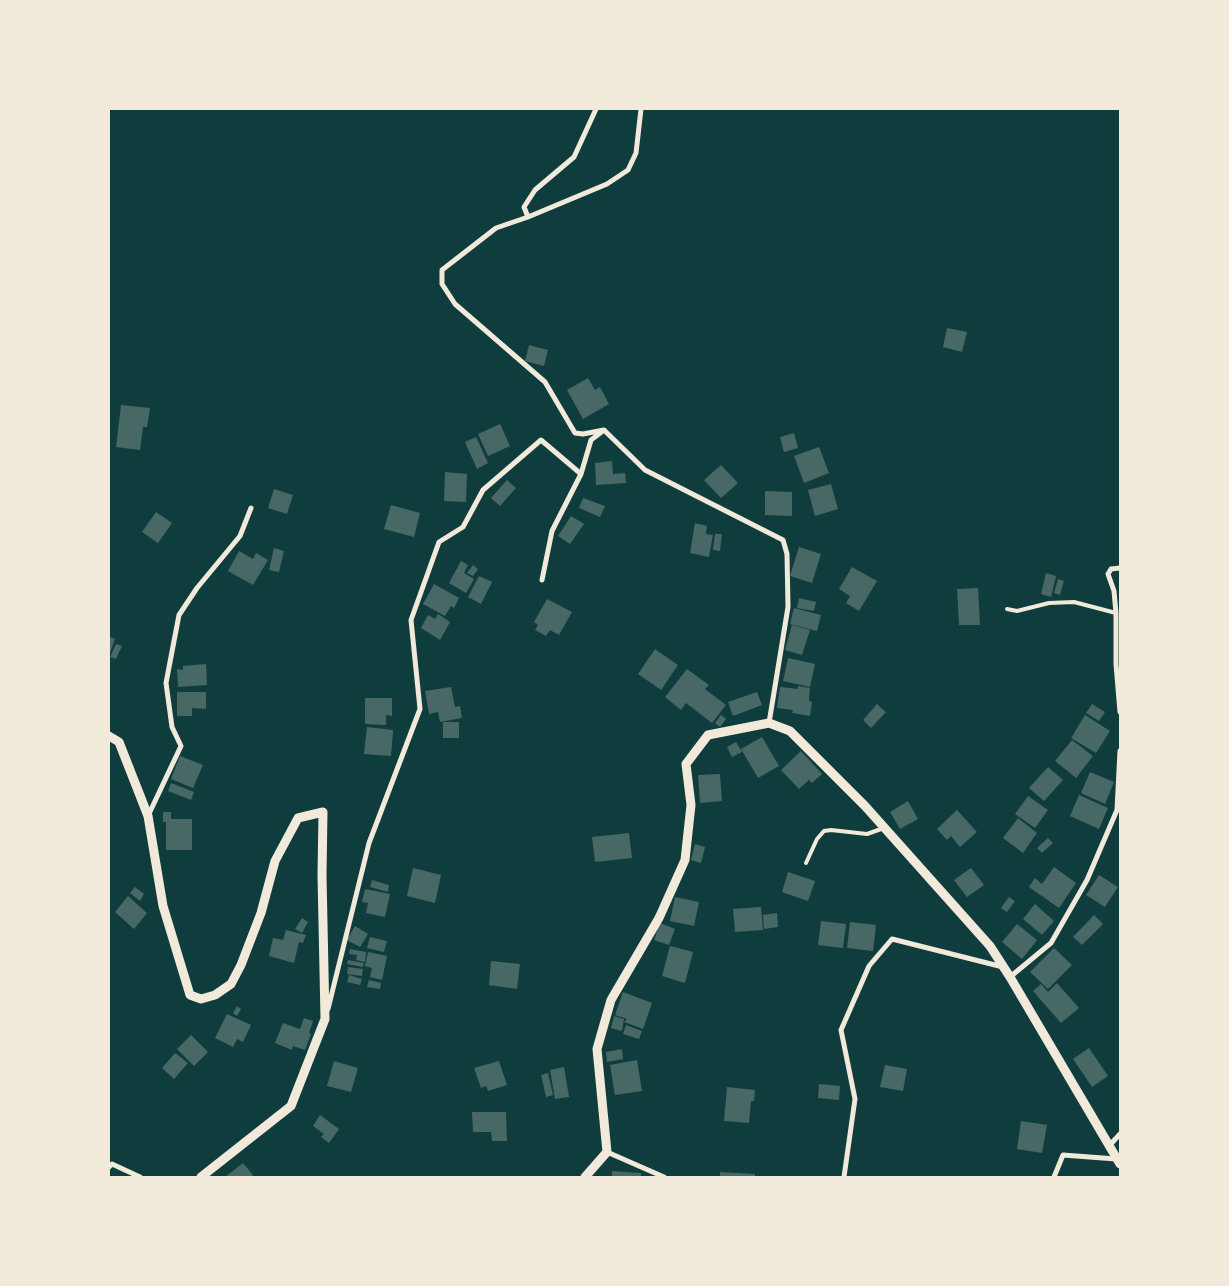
<!DOCTYPE html>
<style>
body{margin:0}
#map{position:relative;width:1229px;height:1286px;overflow:hidden;background:#0f3d3e;font-family:Merriweather,serif}
canvas{display:block}
.frame{position:absolute;inset:0;border:110px solid #f1e9da;pointer-events:none}
</style>
<div id="map">
<canvas width="1229" height="1286"></canvas>
<div class="frame"></div>
</div>
<script>
const c = document.querySelector('canvas').getContext('2d');
c.lineJoin = 'round';
function fillPath(path, color) { c.fillStyle = color; c.fill(path, 'evenodd'); }
const shape = rows => new Path2D(rows.map(r => 'M' + r).join(''));
function trace(path, color, width, dash) { c.strokeStyle = color; c.lineWidth = width; c.lineCap = dash ? 'butt' : 'round'; c.setLineDash(dash || []); c.stroke(path); }
const building = shape([
 [947,328,967,332,962,352,943,347],
 [529,345,548,350,544,366,525,361],
 [588,378,595,390,600,387,609,404,583,419,567,390],
 [121,405,150,408,147,427,143,427,140,450,116,447],
 [500,424,510,446,488,456,478,434],
 [794,433,798,448,784,452,780,437],
 [476,437,488,463,477,469,465,442],
 [819,447,829,473,804,483,794,456],
 [612,461,613,474,625,473,626,483,596,485,595,463],
 [721,465,738,483,721,498,704,480],
 [445,472,467,474,466,502,444,501],
 [507,480,516,488,500,506,491,498],
 [831,484,838,509,815,516,808,490],
 [274,489,293,495,287,514,268,508],
 [765,491,792,492,792,516,765,515],
 [583,498,605,506,600,517,579,508],
 [391,505,420,513,414,537,384,529],
 [156,512,172,523,158,543,142,532],
 [571,516,584,524,570,544,558,536],
 [695,523,707,526,706,534,713,535,709,557,690,553],
 [715,534,722,534,720,551,713,550],
 [799,547,821,554,812,583,790,576],
 [274,548,284,551,279,572,269,570],
 [239,551,253,559,256,553,268,560,253,585,228,571],
 [461,561,468,565,464,573,474,579,466,593,449,583],
 [473,565,478,569,473,576,467,573],
 [852,567,877,581,859,611,846,603,850,596,839,589],
 [1046,573,1056,576,1051,597,1041,594],
 [479,576,492,582,481,604,468,597],
 [1058,579,1064,581,1060,595,1054,593],
 [434,584,459,598,454,608,451,606,445,616,423,604],
 [978,588,980,625,959,625,957,589],
 [799,598,816,602,814,611,797,608],
 [547,599,572,612,559,635,550,630,546,636,535,630,538,625,534,622],
 [794,608,821,615,817,631,790,624],
 [438,614,450,622,440,640,421,628,428,615,435,619],
 [792,625,810,630,802,655,785,650],
 [110,637,115,639,109,656,109,640],
 [116,644,122,646,116,659,110,657],
 [655,649,678,665,661,690,638,674],
 [788,658,815,664,810,687,783,681],
 [206,664,207,685,178,687,177,669,183,670,183,666],
 [687,669,709,685,705,689,726,705,712,723,686,703,681,710,665,697],
 [798,686,810,688,809,701,812,702,810,716,792,713,793,710,777,708,780,687,798,689],
 [451,687,455,707,460,706,462,718,440,722,438,712,429,714,425,691],
 [177,692,206,692,206,709,192,708,192,716,177,716],
 [757,692,762,705,733,716,728,702],
 [365,698,392,698,392,716,386,715,386,725,365,724],
 [877,704,886,712,871,728,863,720],
 [1092,704,1105,712,1099,721,1086,713],
 [721,715,726,719,720,727,715,723],
 [1085,715,1110,731,1096,753,1071,738],
 [443,722,459,722,459,738,443,738],
 [367,727,393,730,391,756,364,754],
 [762,737,779,766,758,778,741,749],
 [1072,740,1093,756,1076,778,1055,761],
 [736,742,742,752,732,757,727,747],
 [801,751,822,774,812,783,809,780,799,789,781,770],
 [180,756,203,765,193,788,171,779],
 [1048,767,1063,780,1044,801,1029,788],
 [1090,772,1114,782,1105,804,1081,793],
 [720,774,722,801,700,803,698,775],
 [171,783,194,792,191,800,168,791],
 [1079,795,1108,808,1099,829,1070,816],
 [1028,796,1048,810,1035,828,1015,814],
 [908,801,918,819,900,829,890,812],
 [957,810,977,832,960,847,951,836,947,840,937,829],
 [163,812,171,812,171,819,192,819,192,850,166,850,166,822,163,822],
 [1018,818,1037,833,1023,853,1003,838],
 [629,833,632,858,595,862,592,837],
 [1048,838,1053,843,1042,853,1037,848],
 [695,844,705,847,701,863,691,860],
 [1054,867,1076,883,1059,908,1029,887,1035,878,1042,884],
 [413,868,441,875,435,903,407,896],
 [971,868,984,885,967,897,954,880],
 [788,872,815,881,808,901,782,892],
 [1099,875,1118,887,1105,907,1086,895],
 [372,880,389,885,388,892,370,887],
 [135,887,144,894,140,901,130,893],
 [365,889,390,894,385,917,366,913,368,903,362,902],
 [128,896,147,913,134,929,115,912],
 [675,897,699,902,694,926,670,921],
 [1009,897,1015,901,1007,912,1001,908],
 [1035,904,1054,921,1042,935,1023,919],
 [761,907,763,930,735,932,733,909],
 [777,913,778,927,764,929,763,915],
 [1094,915,1103,924,1082,945,1073,937],
 [302,918,308,922,302,933,295,929],
 [821,921,846,924,843,948,818,945],
 [850,922,876,925,873,951,847,948],
 [660,923,675,929,669,945,654,940],
 [1017,924,1037,940,1022,959,1002,942],
 [355,926,368,934,360,947,347,940],
 [286,930,306,935,303,943,299,942,294,963,269,956,273,938,283,940],
 [370,937,387,941,384,952,367,948],
 [670,946,693,952,685,983,662,976],
 [1054,948,1072,965,1048,989,1030,972],
 [350,949,366,952,365,962,356,960,357,955,349,954],
 [368,952,387,956,382,980,370,977,372,968,365,966],
 [348,960,364,963,363,967,347,964],
 [491,961,520,964,517,989,489,985],
 [348,967,363,969,362,976,347,974],
 [349,975,362,979,360,985,347,982],
 [369,980,381,983,380,989,367,987],
 [1057,983,1079,1008,1061,1023,1033,991,1041,984,1048,992],
 [623,992,652,1003,643,1029,624,1022,627,1019,615,1015],
 [237,1006,241,1009,237,1016,233,1013],
 [227,1014,251,1025,243,1042,237,1039,233,1047,215,1038],
 [614,1016,624,1019,622,1031,611,1028],
 [304,1018,313,1021,309,1033,311,1034,305,1050,293,1046,292,1050,275,1043,283,1023,300,1029],
 [626,1025,642,1031,639,1039,623,1034],
 [191,1035,208,1052,194,1066,177,1049],
 [1089,1048,1108,1076,1092,1087,1073,1059],
 [622,1049,623,1059,607,1062,606,1052],
 [175,1053,188,1063,174,1079,162,1068],
 [637,1060,642,1091,615,1095,610,1065],
 [334,1061,358,1068,351,1092,327,1086],
 [499,1061,507,1085,488,1091,486,1086,481,1088,474,1068],
 [885,1065,907,1069,903,1091,880,1087],
 [564,1067,569,1097,555,1099,550,1070],
 [548,1073,553,1095,546,1097,541,1075],
 [819,1084,840,1086,839,1100,818,1098],
 [727,1087,755,1090,754,1101,751,1101,749,1123,724,1121],
 [472,1112,506,1112,507,1141,492,1141,491,1132,473,1132],
 [320,1115,339,1129,329,1143,321,1137,324,1134,313,1126],
 [1021,1121,1047,1125,1042,1153,1017,1149],
 [243,1163,253,1175,250,1177,225,1177],
 [612,1171,641,1173,641,1177,612,1177],
 [720,1172,755,1174,755,1177,720,1177]
]);
const service = shape([
 [1007,609,1017,611,1049,603,1074,602,1116,613],
 [806,863,817,839,824,831,831,830,867,834,884,828]
]);
const minor = shape([
 [528,217,524,207,535,190,574,157,596,109],
 [604,430,583,434,575,433,545,382,455,304,442,284,442,270,496,228,528,217,607,184,628,170,636,153,641,109],
 [581,474,591,440,604,430,645,470,783,540,787,554,788,607,769,723],
 [1120,568,1111,569,1108,574,1114,591,1116,613,1116,664,1120,712],
 [148,816,181,746,172,727,166,683,179,615,197,588,240,536,251,508],
 [1010,977,1051,943,1087,880,1117,810,1120,751],
 [328,1009,369,843,420,709,411,620,439,542,463,527,483,490,541,440,581,474,552,531,542,580],
 [1109,1146,1120,1134],
 [607,1152,664,1177],
 [109,1167,112,1164,140,1177],
 [844,1177,855,1099,841,1030,869,966,892,939,1003,967],
 [1054,1177,1063,1155,1116,1159]
]);
const tertiary = shape([
 [109,736,119,742,148,816,163,906,190,995,201,999,215,995,231,984,241,965,261,913,275,861,298,818,323,812,322,875,325,1019,291,1106,201,1177],
 [585,1177,607,1152,597,1049,611,1000,659,918,685,860,691,805,686,764,708,735,769,723,790,731,865,806,990,946,1010,977,1120,1164]
]);
fillPath(building, '#486865');
trace(service, '#f1e9da', 4);
trace(minor, '#f1e9da', 5);
trace(tertiary, '#f1e9da', 9);
</script>
